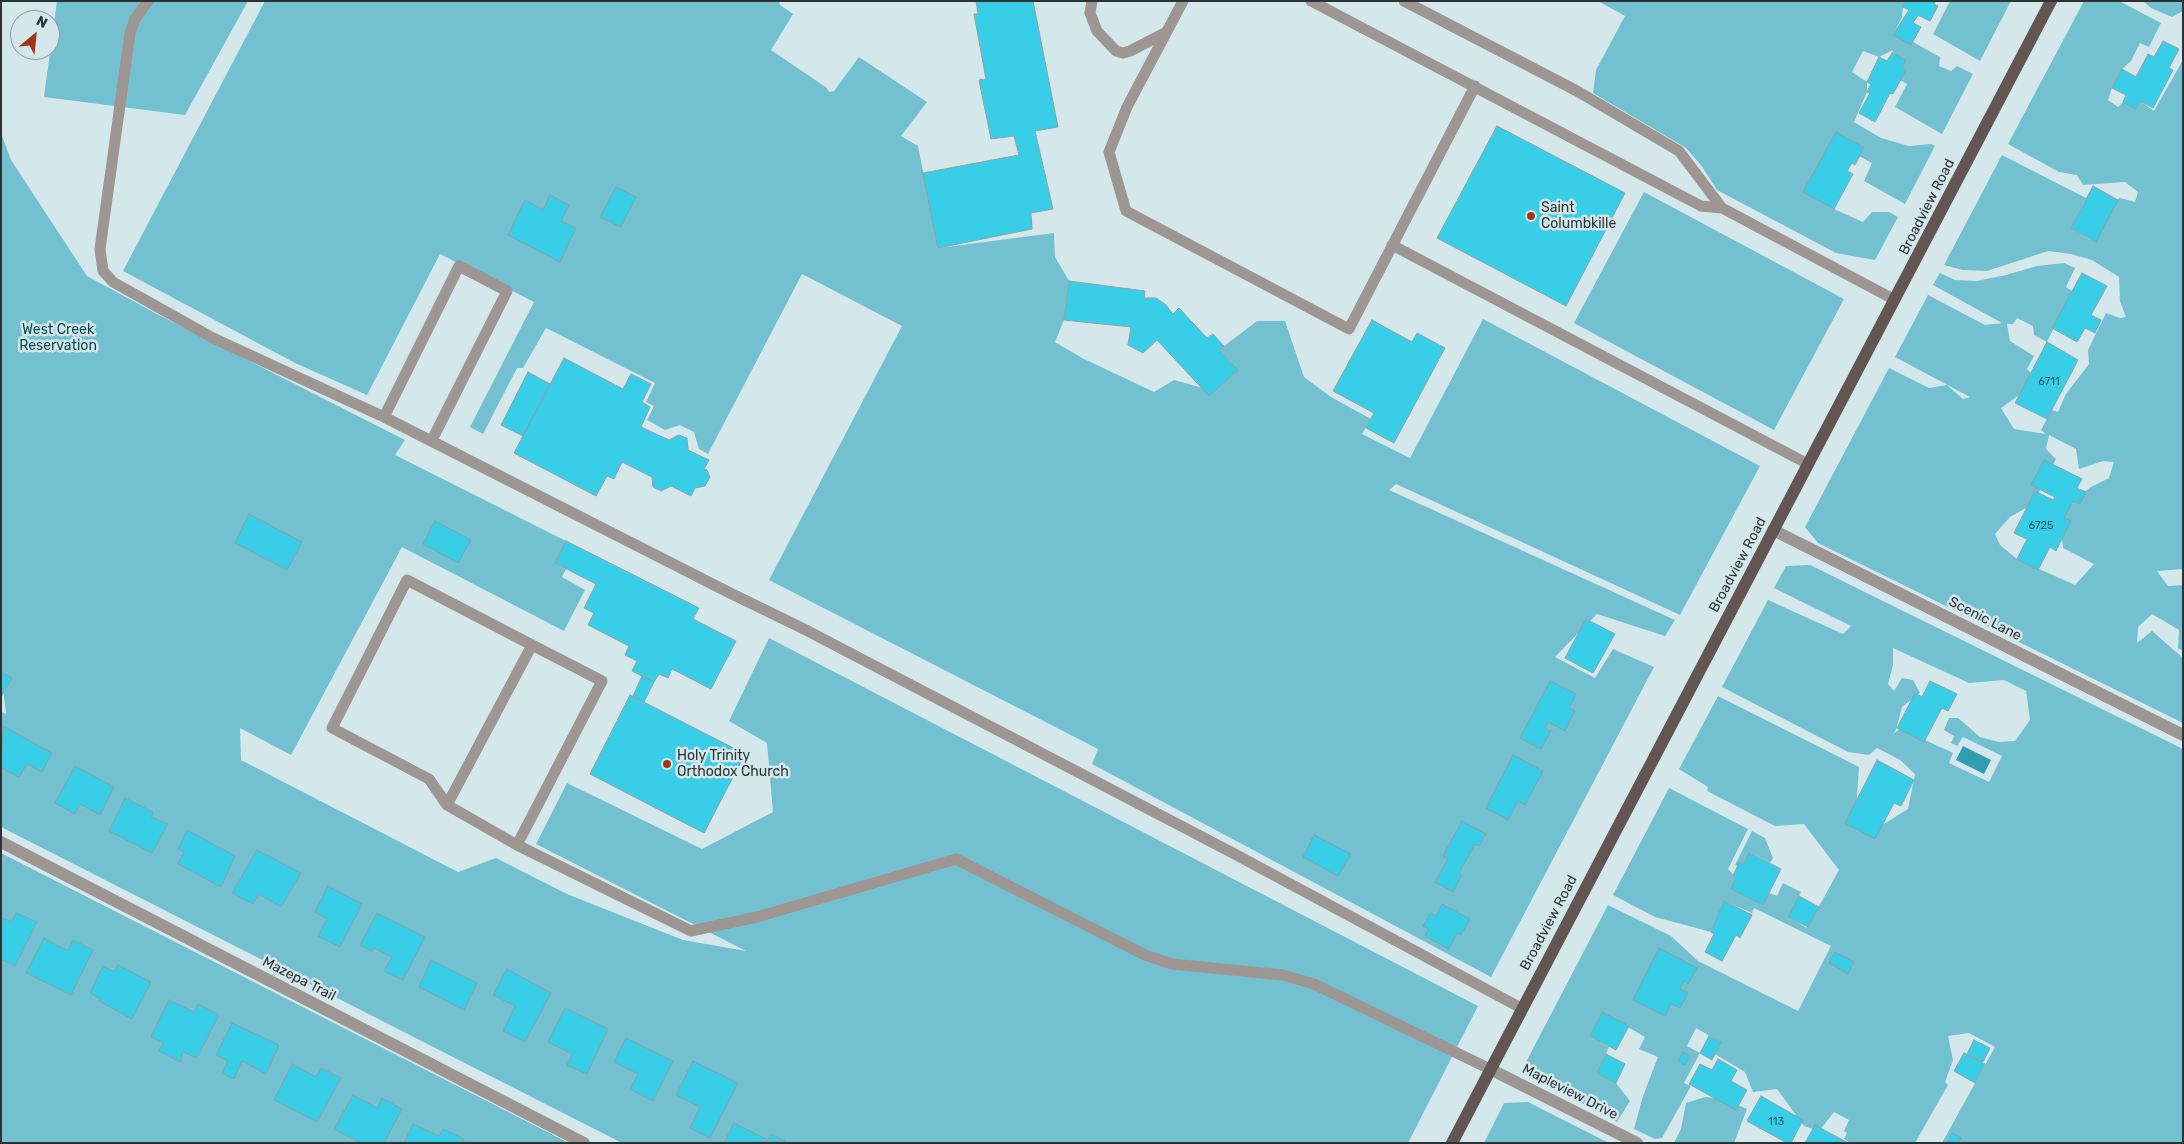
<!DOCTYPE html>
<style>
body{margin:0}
#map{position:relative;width:2184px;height:1144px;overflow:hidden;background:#d4e8ec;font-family:Rubik,sans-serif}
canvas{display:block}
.frame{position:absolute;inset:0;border:2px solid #2c3335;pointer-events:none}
.north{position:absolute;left:10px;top:10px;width:50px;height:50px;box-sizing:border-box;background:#d4e8ec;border:1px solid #91a0a3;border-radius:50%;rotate:28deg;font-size:14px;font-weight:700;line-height:20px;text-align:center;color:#2c3335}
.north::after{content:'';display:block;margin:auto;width:18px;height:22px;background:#9e3714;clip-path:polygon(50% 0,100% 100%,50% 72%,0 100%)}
</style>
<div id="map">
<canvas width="2184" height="1144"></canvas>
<div class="frame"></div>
<div class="north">N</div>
</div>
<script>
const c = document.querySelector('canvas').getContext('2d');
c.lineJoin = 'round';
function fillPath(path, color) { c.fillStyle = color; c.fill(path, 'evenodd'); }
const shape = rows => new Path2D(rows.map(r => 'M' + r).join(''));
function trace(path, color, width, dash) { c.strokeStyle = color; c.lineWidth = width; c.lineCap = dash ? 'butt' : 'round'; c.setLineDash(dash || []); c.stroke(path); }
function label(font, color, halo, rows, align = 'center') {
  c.font = font + ' Rubik,sans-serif'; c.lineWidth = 5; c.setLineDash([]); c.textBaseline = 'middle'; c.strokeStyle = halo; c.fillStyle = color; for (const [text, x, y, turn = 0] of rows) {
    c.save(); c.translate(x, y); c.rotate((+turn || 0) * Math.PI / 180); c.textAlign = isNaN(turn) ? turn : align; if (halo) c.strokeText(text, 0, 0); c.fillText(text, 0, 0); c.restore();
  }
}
const green = shape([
 [57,1,248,1,185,115,44,97],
 [265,1,779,1,780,5,793,14,771,50,827,88,829,92,834,91,859,57,927,102,901,136,918,146,938,248,1054,233,1055,257,1069,281,1064,320,1055,342,1082,358,1154,392,1174,380,1214,391,1238,370,1219,350,1257,321,1285,321,1304,377,1331,397,1371,419,1362,434,1410,458,1483,319,1760,466,1680,615,1396,484,1389,490,1675,620,1665,636,1597,614,1555,657,1595,678,1613,649,1654,667,1491,977,1092,764,1098,749,769,580,902,326,802,274,708,454,699,449,694,432,680,425,665,430,647,420,654,406,646,402,655,383,546,328,523,368,517,368,483,434,470,427,534,302,440,254,367,395,295,363,123,271],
 [1598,1,1906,1,1903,7,1902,17,1893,35,1913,42,1940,57,1939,66,1951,71,1957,66,1973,74,1942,134,1895,107,1907,84,1900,80,1906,70,1902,67,1905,60,1892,53,1893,50,1879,57,1863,51,1852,72,1867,82,1867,92,1854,122,1881,138,1909,146,1931,144,1935,146,1905,204,1864,181,1872,163,1859,156,1864,147,1842,135,1834,209,1863,222,1872,212,1889,212,1898,217,1875,260,1836,253,1717,190,1701,165,1686,148,1593,93,1596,70,1625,16],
 [1950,1,2011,1,1980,61,1933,34],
 [2084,1,2119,1,2161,23,2149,47,2140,43,2131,61,2122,69,2112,88,2108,100,2118,107,2123,102,2136,109,2140,101,2154,111,2183,60,2183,569,2157,571,2168,586,2183,585,2183,651,2178,648,2179,630,2152,614,2138,627,2137,643,2152,631,2183,658,2183,723,1818,543,1805,527,1889,368,1929,388,1947,385,1963,399,1970,397,1895,357,1928,295,1985,325,2002,323,1933,285,1940,273,1955,280,1977,281,2006,275,2037,266,2064,263,2075,268,2066,287,2072,291,2047,342,2034,335,2033,326,2017,318,2013,324,2007,324,2010,341,2034,356,2027,369,2033,375,2025,391,2001,408,2014,429,2046,434,2041,430,2052,410,2058,412,2066,394,2089,364,2088,350,2106,313,2120,318,2126,317,2120,301,2119,277,2092,260,2071,254,2048,251,1987,271,1963,270,1944,265,2002,155,2086,198,2071,228,2091,240,2104,207,2120,198,2135,202,2138,192,2125,182,2083,185,2077,175,2059,172,2008,144],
 [2049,435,2076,449,2079,469,2103,461,2114,462,2109,478,2091,487,2059,510,2063,548,2094,564,2075,585,2017,559,2000,545,1995,534,2010,517,2033,504,2056,459,2046,449],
 [2143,1,2183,1,2183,11,2172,17,2151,8],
 [1,133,11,160,87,276,157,314,405,440,395,455,566,541,555,563,566,569,562,577,585,590,564,631,402,547,291,755,240,728,241,760,458,872,496,858,567,894,683,940,746,951,536,844,567,783,702,849,773,812,767,743,729,721,769,638,1478,1006,1408,1143,622,1143,1,827,1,712,6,714,1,672],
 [1644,192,1844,299,1774,430,1574,323],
 [1810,565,2183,749,2183,1143,1942,1143,1995,1047,1969,1033,1948,1036,1953,1060,1945,1082,1948,1085,1915,1143,1850,1143,1844,1139,1847,1133,1844,1131,1849,1120,1834,1112,1819,1131,1804,1126,1777,1089,1753,1092,1745,1072,1715,1054,1721,1042,1696,1028,1687,1046,1700,1053,1684,1083,1691,1086,1662,1138,1655,1139,1634,1129,1643,1096,1658,1057,1639,1049,1645,1037,1602,1012,1590,1036,1609,1047,1597,1073,1616,1083,1630,1101,1617,1122,1529,1074,1525,1064,1608,905,1671,936,1698,961,1798,1011,1831,946,1754,908,1752,913,1724,901,1711,932,1655,917,1613,895,1669,788,1748,829,1728,869,1736,878,1731,889,1763,905,1769,893,1777,896,1783,883,1801,892,1788,917,1807,928,1839,870,1804,824,1775,826,1707,791,1708,787,1679,769,1718,696,1859,767,1856,810,1869,833,1908,809,1915,774,1900,760,1877,748,1869,755,1848,752,1722,687,1768,600,1843,634,1851,626,1774,588,1786,566],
 [1893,648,1969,683,2004,680,2026,691,2030,720,2015,741,1999,742,1980,737,1958,718,1949,718,1944,730,1954,736,1951,743,1957,746,1963,737,2002,756,1989,782,1949,763,1953,753,1949,751,1900,729,1893,734,1896,730,1902,707,1920,693,1913,680,1902,678,1894,691,1888,684,1893,665],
 [1752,831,1765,838,1773,858,1770,863,1750,853,1744,864,1740,862,1738,866,1735,865],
 [1,853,569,1143,1,1143],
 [1705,1097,1725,1099,1747,1109,1734,1143,1674,1143,1681,1129,1686,1103],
 [1528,1102,1609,1143,1484,1143,1504,1103]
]);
const water = shape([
 [1963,746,1991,760,1984,774,1956,760]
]);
const building = shape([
 [976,1,1033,1,1058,127,1035,131,1053,209,1031,213,1032,229,938,248,923,173,1019,155,1014,136,991,139,979,80,986,79,974,14,978,14,976,1],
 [1906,1,1936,1,1934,4,1938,6,1930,21,1918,15,1913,23,1921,27,1911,45,1893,35,1909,10,1903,7,1906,1],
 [2163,41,2179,49,2169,68,2173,70,2153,108,2140,101,2136,109,2123,102,2126,95,2112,88,2122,69,2136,77,2148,54,2154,57,2163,41],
 [1892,53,1906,60,1902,67,1906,70,1893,94,1890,93,1875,122,1859,113,1870,93,1867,92,1871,84,1867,82,1879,57,1887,61,1892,53],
 [1497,126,1625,193,1566,306,1437,238,1497,126],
 [1836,132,1864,147,1855,165,1852,163,1847,171,1853,174,1834,209,1803,192,1836,132],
 [2093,186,2118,200,2096,242,2071,228,2093,186],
 [616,187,636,197,621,227,600,217,616,187],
 [550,195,569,205,561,221,576,228,560,262,508,235,525,200,543,210,550,195],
 [2082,273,2107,286,2091,315,2101,320,2095,333,2085,328,2077,342,2052,328,2082,273],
 [1069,281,1145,291,1144,298,1156,298,1165,304,1173,314,1179,308,1207,338,1213,334,1224,346,1219,350,1238,370,1209,396,1157,340,1143,353,1128,345,1131,327,1064,320,1069,281],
 [1372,320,1412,342,1417,333,1445,348,1394,443,1366,428,1374,413,1333,391,1372,320],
 [2047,342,2078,360,2047,419,2015,403,2047,342],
 [564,358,623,389,631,374,651,384,642,402,650,407,641,427,669,440,679,435,687,438,688,450,709,460,704,469,707,470,710,477,705,486,695,488,691,496,671,486,661,491,653,487,652,477,622,462,614,479,607,476,596,496,514,453,564,358],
 [528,372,550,384,523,436,501,425,528,372],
 [2044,460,2082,479,2077,488,2086,492,2080,504,2073,501,2064,518,2071,521,2056,551,2050,547,2038,570,2017,559,2027,539,2014,533,2035,491,2053,500,2055,497,2031,485,2044,460],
 [249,514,302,542,287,570,235,543,249,514],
 [435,521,471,540,458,563,423,544,435,521],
 [566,541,699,608,693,619,736,641,711,689,672,669,668,678,659,674,654,682,632,671,637,661,625,655,629,646,588,625,594,613,584,608,596,584,555,563,566,541],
 [1586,619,1615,634,1593,673,1565,658,1586,619],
 [1,672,12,678,1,697,1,672],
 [642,676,654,682,644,702,633,696,642,676],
 [1550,681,1576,694,1569,708,1575,711,1565,731,1548,722,1545,728,1551,731,1541,749,1520,738,1550,681],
 [1930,681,1957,694,1948,711,1942,708,1924,742,1897,728,1915,693,1922,697,1930,681],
 [630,695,745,754,704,833,590,774,630,695],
 [3,726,52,753,42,772,27,764,19,777,1,768,3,726],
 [1513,755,1543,771,1525,805,1518,801,1508,820,1486,808,1513,755],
 [1877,760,1914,780,1901,806,1894,803,1875,839,1845,823,1877,760],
 [75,766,114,787,100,815,80,804,75,814,55,803,75,766],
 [125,798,153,812,151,817,168,824,152,853,109,831,125,798],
 [1462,821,1486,834,1479,846,1475,844,1459,873,1462,875,1453,892,1435,882,1448,859,1443,856,1462,821],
 [187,830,235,856,221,887,178,864,184,852,178,849,187,830],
 [1314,835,1351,854,1338,876,1303,857,1314,835],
 [257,850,301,873,281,907,259,894,253,904,232,893,257,850],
 [1749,853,1781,869,1763,905,1731,889,1736,878,1733,876,1739,862,1744,864,1749,853],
 [328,886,362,904,340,947,318,936,327,919,315,912,328,886],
 [1799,896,1819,907,1808,927,1788,917,1799,896],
 [1724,901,1752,915,1740,938,1736,935,1722,961,1705,952,1714,934,1711,932,1724,901],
 [1442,904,1470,919,1461,935,1457,933,1449,949,1425,936,1429,929,1423,926,1431,913,1436,916,1442,904],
 [16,913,37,922,15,966,1,959,1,917,12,922,16,913],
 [377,913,425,937,403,980,384,971,392,957,374,948,372,951,360,945,377,913],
 [44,938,68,951,73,940,93,950,71,995,26,973,44,938],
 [1659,948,1697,968,1688,984,1684,981,1680,989,1688,993,1680,1008,1671,1004,1665,1016,1633,1000,1659,948],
 [1835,952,1854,962,1848,974,1829,963,1835,952],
 [431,960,477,983,464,1010,419,987,431,960],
 [118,965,151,982,132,1019,99,1001,100,999,90,993,103,966,114,972,118,965],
 [507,969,551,993,525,1042,503,1031,515,1006,493,995,507,969],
 [169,1000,194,1012,198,1004,219,1015,197,1058,183,1052,180,1062,159,1051,163,1043,151,1037,169,1000],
 [565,1008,608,1029,587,1074,567,1065,572,1054,548,1042,565,1008],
 [1602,1012,1629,1026,1616,1050,1590,1036,1602,1012],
 [232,1023,279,1045,266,1074,242,1061,234,1079,222,1073,228,1061,216,1055,232,1023],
 [1709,1036,1721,1042,1712,1060,1700,1053,1709,1036],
 [626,1038,673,1061,653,1101,630,1089,638,1074,614,1062,626,1038],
 [1974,1040,1990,1048,1983,1062,1967,1054,1974,1040],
 [1683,1052,1690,1056,1685,1065,1678,1061,1683,1052],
 [1964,1053,1985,1064,1975,1083,1954,1071,1964,1053],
 [1606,1054,1625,1064,1616,1083,1597,1073,1606,1054],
 [1718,1059,1737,1070,1731,1081,1747,1090,1736,1110,1689,1084,1700,1064,1712,1070,1718,1059],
 [693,1061,738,1083,710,1138,690,1128,700,1107,676,1095,693,1061],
 [292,1064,316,1077,321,1068,341,1078,317,1122,274,1100,292,1064],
 [353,1095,377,1108,382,1098,402,1109,384,1143,361,1143,334,1129,353,1095],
 [1761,1096,1803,1120,1791,1143,1787,1143,1747,1121,1761,1096],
 [734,1123,768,1140,771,1134,785,1141,724,1143,734,1123],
 [413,1124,439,1136,443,1129,464,1139,462,1143,404,1143,413,1124],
 [1815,1125,1848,1143,1805,1143,1815,1125],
 [1952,1133,1961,1138,1958,1143,1947,1143,1952,1133]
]);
const lane = shape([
 [148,1,135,19,130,33,100,249,103,271,113,282,213,338,384,417],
 [1092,1,1090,13,1097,31,1116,51,1123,53,1130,51,1165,33],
 [1183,1,1127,107,1109,152,1126,211,1349,329,1475,86],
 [1311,1,1701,206,1722,208,1895,300],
 [1404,1,1577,91,1679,151,1722,208],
 [1392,245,1808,464],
 [432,440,507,291,459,266,384,417,728,592,808,631,1233,853,1521,1008],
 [447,805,532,645,407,580,332,728,429,779,447,805,517,845,691,931,757,917,956,859,1145,955,1172,964,1283,975,1314,984,1490,1069],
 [517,845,602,681,532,645]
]);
const street = shape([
 [1773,530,2183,735],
 [1,842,584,1143],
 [1490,1069,1637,1143]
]);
const primary = shape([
 [1452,1143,2051,1]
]);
const markers = [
 [1531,216,5,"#9e3714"],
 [667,764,5,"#9e3714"]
];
const numberNames = [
 ["6711",2049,382],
 ["6725",2041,526],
 ["113",1776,1122]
];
const streetNames = [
 ["Broadview Road",1927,207,-63],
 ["Broadview Road",1738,565,-62],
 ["Scenic Lane",1985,619,27],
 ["Broadview Road",1549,923,-62],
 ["Mazepa Trail",299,979,27],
 ["Mapleview Drive",1570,1092,27]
];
const poiNames = [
 ["Saint",1541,208],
 ["Columbkille",1541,224],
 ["Holy Trinity",677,756],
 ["Orthodox Church",677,772]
];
const parkNames = [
 ["West Creek",58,330],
 ["Reservation",58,346]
];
fillPath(green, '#73c0d0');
fillPath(water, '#309eb1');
fillPath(building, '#39cee7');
trace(building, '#8fa1a5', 1);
trace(lane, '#9d9693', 11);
trace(street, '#9d9693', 12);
trace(primary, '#635652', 12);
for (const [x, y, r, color] of markers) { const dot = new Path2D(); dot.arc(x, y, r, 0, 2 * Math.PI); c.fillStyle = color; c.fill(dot); trace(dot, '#d4e8ec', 2); }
label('11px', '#2f5a62', null, numberNames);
label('14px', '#2c3335', '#d4e8ec', streetNames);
label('14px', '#2c3335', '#d4e8ec', poiNames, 'left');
label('14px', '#0b4b55', '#d4e8ec', parkNames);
</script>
